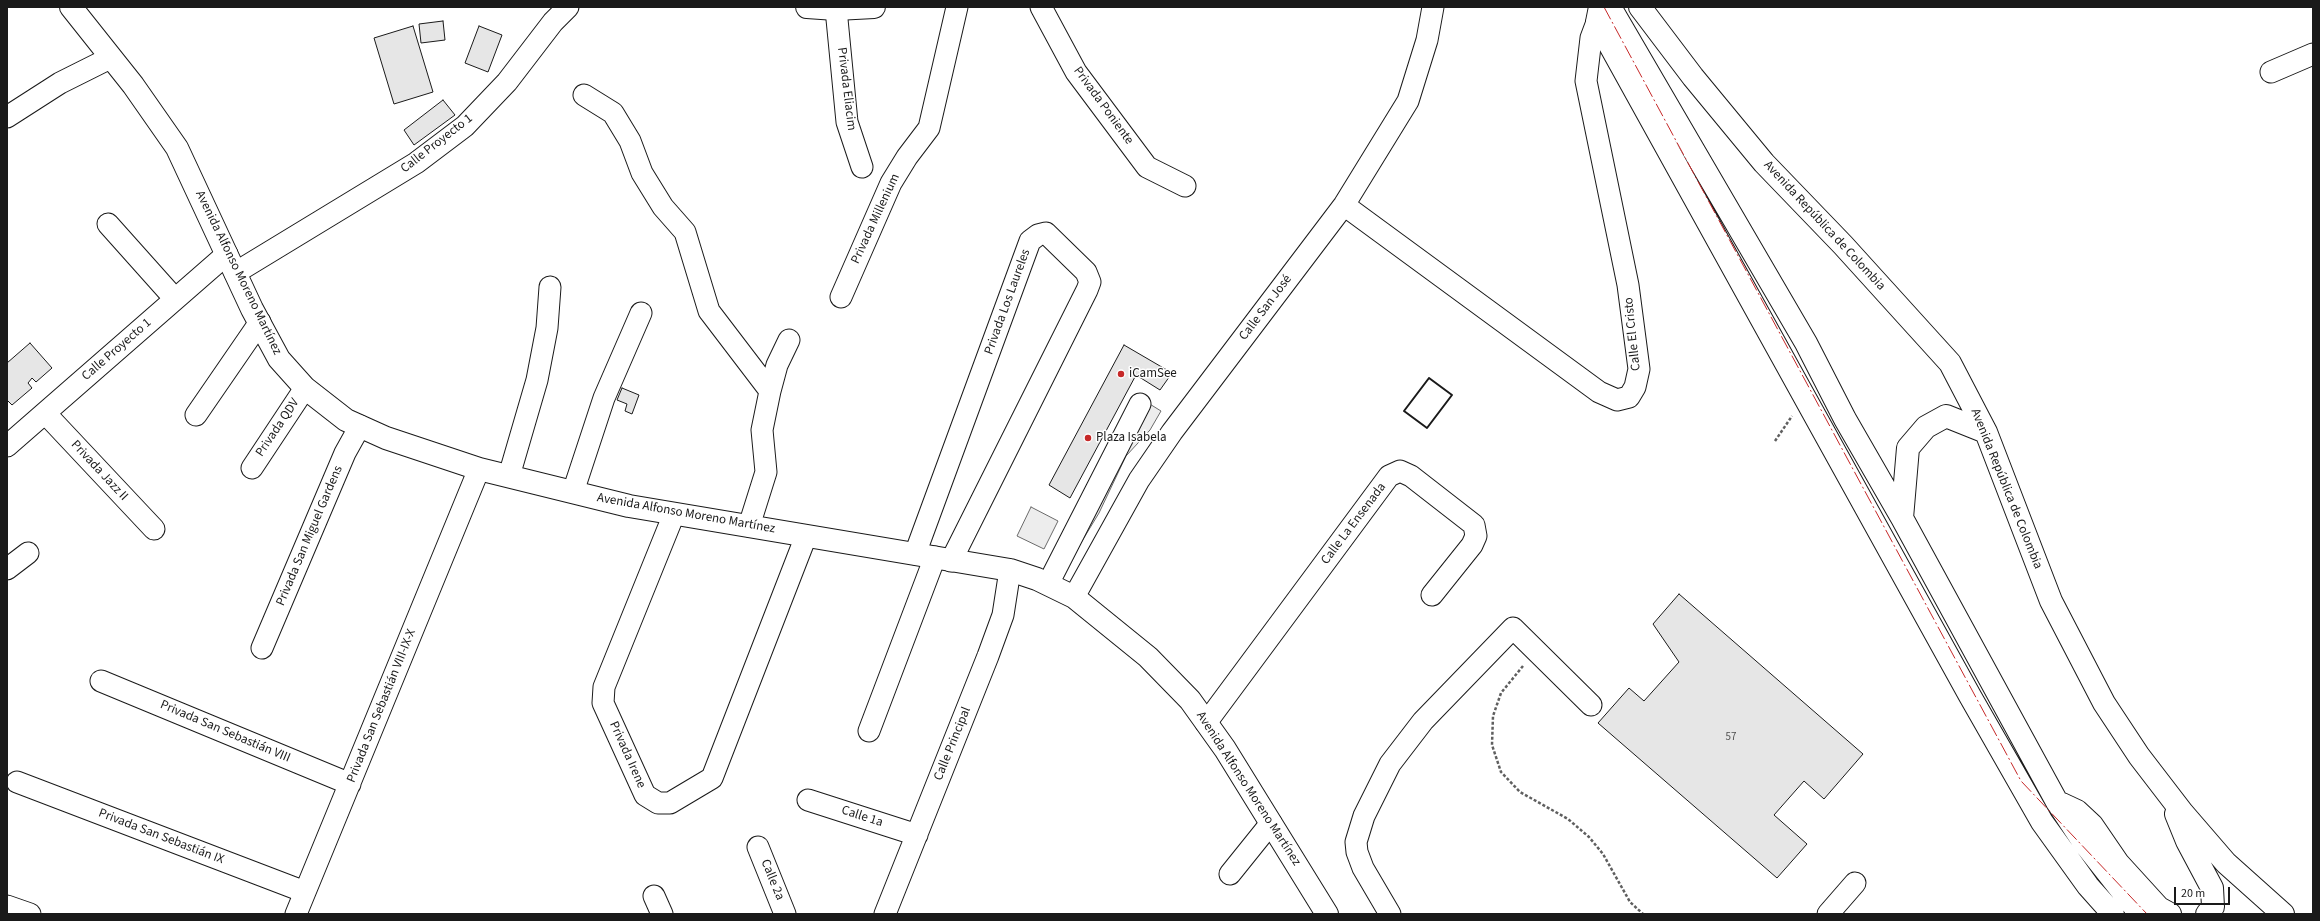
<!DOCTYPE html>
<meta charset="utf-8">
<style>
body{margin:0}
#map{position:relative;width:2320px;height:921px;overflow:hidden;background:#fff;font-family:"Source Sans 3",sans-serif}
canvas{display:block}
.frame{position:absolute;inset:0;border:8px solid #1a1a1a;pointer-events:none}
.scale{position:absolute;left:2174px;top:887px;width:56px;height:18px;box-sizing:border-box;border:2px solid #1a1a1a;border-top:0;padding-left:5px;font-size:12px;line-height:14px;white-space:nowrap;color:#1a1a1a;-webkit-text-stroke:3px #fff;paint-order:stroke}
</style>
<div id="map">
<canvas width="2320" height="921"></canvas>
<div class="frame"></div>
<div class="scale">20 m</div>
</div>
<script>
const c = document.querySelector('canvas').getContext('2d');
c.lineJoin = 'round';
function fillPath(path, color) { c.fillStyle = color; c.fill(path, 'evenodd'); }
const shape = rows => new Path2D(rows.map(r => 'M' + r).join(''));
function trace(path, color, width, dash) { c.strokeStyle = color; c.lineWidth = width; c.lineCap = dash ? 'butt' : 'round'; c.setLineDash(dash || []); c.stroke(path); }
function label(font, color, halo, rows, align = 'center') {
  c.font = font + ' "Source Sans 3",sans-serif'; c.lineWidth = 3; c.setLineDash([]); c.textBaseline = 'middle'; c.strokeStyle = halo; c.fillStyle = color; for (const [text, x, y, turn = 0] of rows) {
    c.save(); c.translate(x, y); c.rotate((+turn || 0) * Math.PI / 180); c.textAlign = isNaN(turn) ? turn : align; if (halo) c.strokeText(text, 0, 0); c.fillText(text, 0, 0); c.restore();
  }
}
const parking = shape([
 [1140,398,1161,411,1150,430,1126,456,1099,513,1079,546,1064,538,1140,398],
 [1031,507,1058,521,1044,549,1017,536,1031,507]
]);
const building = shape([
 [443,21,445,40,421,43,419,24,443,21],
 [413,26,433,92,394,104,374,38,413,26],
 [479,26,502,35,488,72,465,63,479,26],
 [443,100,455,115,414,145,404,130,443,100],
 [30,343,52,368,36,382,32,378,28,383,32,388,12,405,7,400,7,363,30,343],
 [1124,345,1172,373,1160,390,1136,375,1070,498,1049,485,1124,345],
 [622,388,639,395,632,414,625,411,627,404,617,400,622,388],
 [1679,594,1863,754,1824,799,1804,781,1774,815,1807,844,1777,878,1598,723,1629,688,1644,701,1679,662,1653,624,1679,594]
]);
const path = shape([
 [1775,441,1792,416],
 [1523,666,1501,693,1493,716,1492,745,1501,772,1520,792,1568,819,1589,837,1603,854,1630,902,1643,914]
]);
const minor = shape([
 [1041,7,1076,72,1147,167,1185,186],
 [836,9,847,122,862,167],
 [2271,72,2313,54],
 [584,95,613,113,630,141,642,173,663,207,685,232,709,311,770,391,762,430,766,472,749,526],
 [7,117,60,83,110,58],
 [1344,205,1599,392,1617,400,1629,397,1635,387,1639,369,1628,285,1586,81,1591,38,1597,22],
 [108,224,175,299],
 [235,273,416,163,465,126,507,82,553,22,568,7],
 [841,297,891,183,907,157,929,128,957,7],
 [770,391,777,365,789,340],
 [45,413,154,529],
 [196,415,260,322],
 [7,446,227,254],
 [252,468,305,388],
 [509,476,537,380,547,328,550,287],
 [573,492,604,398,641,313],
 [674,514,604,687,603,703,645,795,658,803,670,803,712,778,806,536],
 [915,554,1030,241,1038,235,1046,233,1086,272,1090,282,1087,290,951,561],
 [7,569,28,553],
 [1048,584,1140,404],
 [1074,597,1139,480,1172,432,1344,205,1408,101,1427,40,1433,7],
 [262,648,345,453,360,426],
 [101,681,350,784],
 [1206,723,1389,476,1400,471,1411,476,1474,525,1476,536,1472,545,1432,595],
 [869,731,935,557],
 [17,782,305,892],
 [808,800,917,835],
 [758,847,785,914],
 [1230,874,1271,823],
 [654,896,662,914],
 [7,906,30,914],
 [296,914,479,469],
 [885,914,988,656,1003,615,1010,570],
 [1390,914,1363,868,1357,852,1356,842,1364,816,1390,764,1423,721,1513,628,1591,705],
 [1828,914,1855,883]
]);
const major = shape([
 [71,7,133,85,177,148,252,309,279,359,305,388,346,420,386,438,479,469,629,506,1010,570,1037,579,1074,597,1148,657,1190,700,1225,749,1327,914],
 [807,7,836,9,874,7],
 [1600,7,1597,22,1970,696,2042,822,2088,886,2113,914],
 [1610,7,1806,343,1845,419,1902,518,2057,802,2084,843,2140,914],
 [1640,7,1693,77,1764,163,1843,245,1950,363,1986,432,2051,601,2104,703,2139,756,2182,812,2226,863,2283,914],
 [1902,518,1908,448,1926,427,1946,416,1986,432],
 [2062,804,2077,811,2092,825,2118,863,2159,908,2170,914],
 [2176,814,2187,841,2212,888,2213,907,2207,914]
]);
const wall = shape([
 [1429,378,1452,395,1427,428,1404,411,1429,378]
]);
const power = shape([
 [1604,7,2021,781,2147,914]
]);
const markers = [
 [1121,374,4,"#c62828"],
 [1088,438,4,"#c62828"]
];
const numberNames = [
 ["57",1731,738]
];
const streetNames = [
 ["Privada Eliacim",846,89,83],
 ["Privada Poniente",1103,106,54],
 ["Calle Proyecto 1",437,144,-38],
 ["Privada Millenium",876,219,-65],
 ["Avenida República de Colombia",1824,226,47],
 ["Avenida Alfonso Moreno Martínez",238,273,64],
 ["Privada Los Laureles",1008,302,-70],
 ["Calle San José",1266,308,-53],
 ["Calle El Cristo",1633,334,-96],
 ["Calle Proyecto 1",117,350,-41],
 ["Privada QDV",278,428,-56],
 ["Privada Jazz II",99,471,47],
 ["Avenida República de Colombia",2006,489,68],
 ["Avenida Alfonso Moreno Martínez",686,514,10],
 ["Calle La Ensenada",1354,524,-53],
 ["Privada San Miguel Gardens",310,536,-67],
 ["Privada San Sebastián VIII-IX-X",382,706,-68],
 ["Privada San Sebastián VIII",225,732,23],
 ["Calle Principal",953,744,-68],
 ["Privada Irene",627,755,66],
 ["Avenida Alfonso Moreno Martínez",1248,789,57],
 ["Calle 1a",862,817,18],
 ["Privada San Sebastián IX",161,837,21],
 ["Calle 2a",772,880,68]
];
const poiNames = [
 ["iCamSee",1129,374],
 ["Plaza Isabela",1096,438]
];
fillPath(parking, '#ededed');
trace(parking, '#6a6a6a', 1);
fillPath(building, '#e6e6e6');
trace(building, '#1a1a1a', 1);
trace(minor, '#1a1a1a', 23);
trace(major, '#1a1a1a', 24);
trace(path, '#5f5f5f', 2.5, [3, 2]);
trace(minor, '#fff', 21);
trace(major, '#fff', 22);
trace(wall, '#1a1a1a', 2);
trace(power, '#c62828', 1, [14, 3, 2, 3]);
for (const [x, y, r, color] of markers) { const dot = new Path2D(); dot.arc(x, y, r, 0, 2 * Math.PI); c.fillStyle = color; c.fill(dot); trace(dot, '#fff', 1.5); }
label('11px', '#4d4d4d', null, numberNames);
label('13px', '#1a1a1a', '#fff', streetNames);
label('13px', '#1a1a1a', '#fff', poiNames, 'left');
</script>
